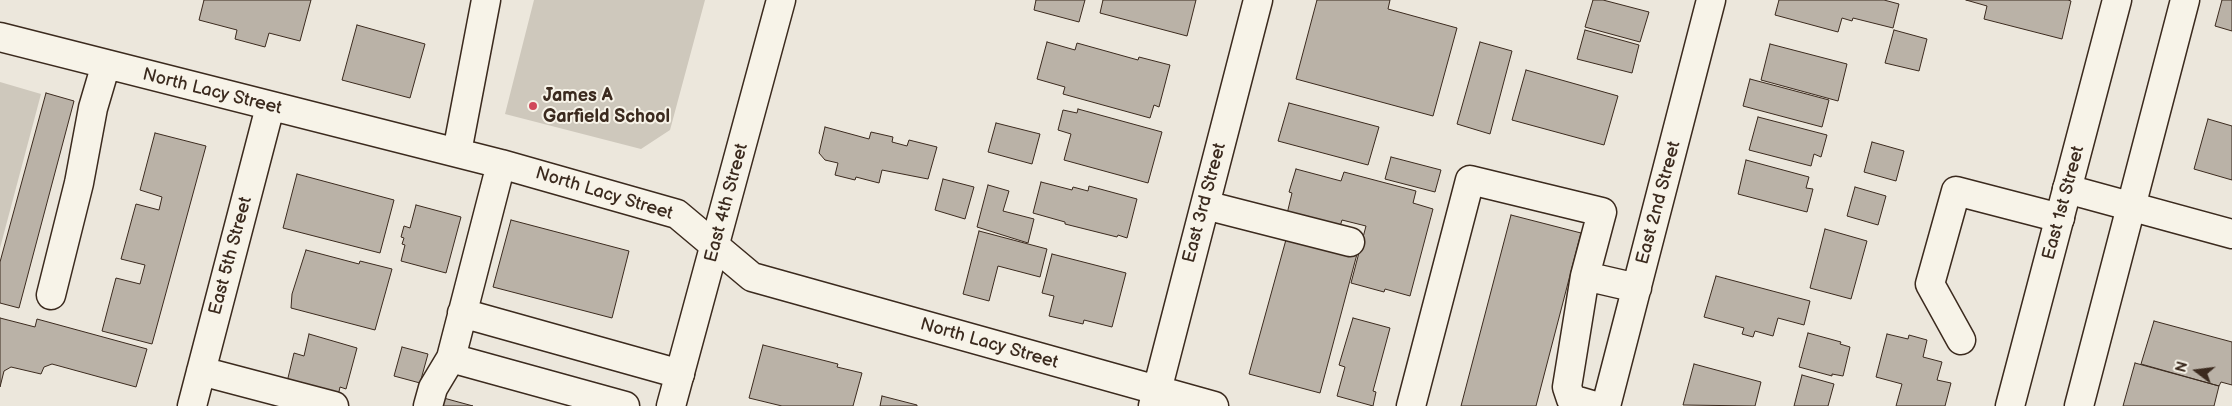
<!DOCTYPE html>
<style>
body{margin:0}
#map{position:relative;width:2232px;height:406px;overflow:hidden;background:#ece7dc;font-family:"Balsamiq Sans",sans-serif}
canvas{display:block}
.north{position:absolute;left:2172px;top:346px;width:50px;height:50px;-webkit-text-stroke:4px #f7f3e8;paint-order:stroke;rotate:285deg;font-size:14px;font-weight:700;line-height:20px;text-align:center;color:#3b2a1e}
.north::after{content:'';display:block;margin:auto;width:18px;height:22px;background:#3b2a1e;clip-path:polygon(50% 0,100% 100%,50% 72%,0 100%)}
</style>
<div id="map">
<canvas width="2232" height="406"></canvas>
<div class="north">N</div>
</div>
<script>
const c = document.querySelector('canvas').getContext('2d');
c.lineJoin = 'round';
function fillPath(path, color) { c.fillStyle = color; c.fill(path, 'evenodd'); }
const shape = rows => new Path2D(rows.map(r => 'M' + r).join(''));
function trace(path, color, width, dash) { c.strokeStyle = color; c.lineWidth = width; c.lineCap = dash ? 'butt' : 'round'; c.setLineDash(dash || []); c.stroke(path); }
function label(font, color, halo, rows, align = 'center') {
  c.font = font + ' "Balsamiq Sans",sans-serif'; c.lineWidth = 4; c.setLineDash([]); c.textBaseline = 'middle'; c.strokeStyle = halo; c.fillStyle = color; for (const [text, x, y, turn = 0] of rows) {
    c.save(); c.translate(x, y); c.rotate((+turn || 0) * Math.PI / 180); c.textAlign = isNaN(turn) ? turn : align; if (halo) c.strokeText(text, 0, 0); c.fillText(text, 0, 0); c.restore();
  }
}
const green = shape([
 [534,0,705,0,670,130,641,149,505,114],
 [0,82,41,94,0,248]
]);
const building = shape([
 [204,0,311,0,300,41,269,33,265,47,235,39,237,30,199,20,204,0],
 [1036,0,1085,0,1079,22,1034,10,1036,0],
 [1103,0,1196,0,1187,36,1100,13,1103,0],
 [1317,0,1390,0,1388,9,1457,28,1433,116,1296,79,1317,0],
 [1593,0,1603,0,1649,12,1640,42,1585,27,1593,0],
 [1779,0,1884,0,1899,4,1893,28,1853,18,1852,21,1842,18,1838,32,1775,15,1779,0],
 [1966,0,2068,0,2071,1,2062,39,1984,19,1987,6,1966,0],
 [2222,0,2232,0,2232,31,2215,26,2222,0],
 [357,25,425,44,410,98,342,80,357,25],
 [1585,30,1639,45,1632,73,1577,59,1585,30],
 [1894,30,1927,39,1919,71,1885,63,1894,30],
 [1047,42,1075,50,1077,43,1138,60,1139,57,1170,65,1159,107,1154,105,1150,118,1063,94,1065,87,1037,79,1047,42],
 [1480,42,1512,51,1490,134,1457,124,1480,42],
 [1770,44,1847,64,1838,101,1761,80,1770,44],
 [1526,70,1618,96,1604,145,1512,120,1526,70],
 [1750,79,1829,100,1822,127,1743,106,1750,79],
 [46,93,74,101,19,308,0,303,0,262,46,93],
 [1289,103,1379,127,1368,165,1278,141,1289,103],
 [1078,109,1162,132,1148,183,1064,160,1071,134,1058,130,1063,110,1077,113,1078,109],
 [1758,117,1827,135,1821,157,1814,154,1811,166,1749,150,1758,117],
 [2208,119,2232,126,2232,180,2194,169,2208,119],
 [996,123,1040,134,1032,164,988,152,996,123],
 [825,127,869,139,871,132,893,137,892,142,907,146,909,140,937,147,928,179,882,170,879,183,856,177,855,180,835,175,838,163,825,160,819,153,825,127],
 [155,133,206,146,152,344,102,331,116,278,140,284,145,265,121,259,136,204,159,210,162,197,140,190,155,133],
 [1872,142,1904,151,1896,181,1864,172,1872,142],
 [1391,157,1441,170,1435,192,1385,179,1391,157],
 [1746,160,1809,177,1806,188,1813,189,1807,212,1738,194,1746,160],
 [1296,169,1341,181,1344,172,1416,191,1413,203,1433,209,1410,296,1385,289,1384,292,1351,283,1366,226,1342,220,1338,233,1286,218,1292,193,1289,192,1296,169],
 [297,174,394,200,380,253,283,228,297,174],
 [943,179,974,187,965,219,935,210,943,179],
 [1041,182,1072,190,1073,187,1088,191,1089,186,1137,199,1127,238,1118,235,1117,237,1065,224,1065,222,1033,213,1041,182],
 [988,185,1009,191,1003,211,1034,219,1028,243,977,227,988,185],
 [1855,187,1886,196,1878,225,1847,216,1855,187],
 [416,205,461,217,446,273,401,261,405,245,402,244,404,238,401,237,404,226,410,228,416,205],
 [1511,215,1581,233,1536,406,1461,406,1511,215],
 [511,220,629,251,612,318,493,287,511,220],
 [1825,229,1867,241,1851,299,1810,288,1825,229],
 [979,231,1047,249,1040,277,998,266,989,301,963,294,979,231],
 [1287,236,1357,254,1320,393,1249,374,1287,236],
 [306,250,359,264,360,261,392,269,375,330,291,308,292,294,306,250],
 [1052,254,1126,273,1112,327,1084,320,1083,324,1049,316,1054,296,1042,293,1052,254],
 [1716,276,1810,301,1804,325,1778,318,1773,336,1755,331,1753,337,1742,334,1744,328,1704,317,1716,276],
 [0,318,35,327,37,319,147,349,136,387,52,364,44,367,41,374,11,367,4,371,0,387,0,318],
 [1353,318,1390,328,1373,391,1376,392,1373,406,1337,396,1345,367,1339,365,1353,318],
 [2154,321,2232,342,2232,385,2221,382,2219,386,2141,364,2154,321],
 [1808,333,1841,342,1840,344,1850,347,1843,376,1832,374,1832,376,1799,367,1808,333],
 [309,334,357,348,346,389,340,387,338,396,287,382,294,353,304,356,309,334],
 [1887,334,1908,339,1909,335,1927,340,1923,357,1942,362,1937,380,1951,383,1945,406,1896,406,1902,384,1876,377,1887,334],
 [763,345,838,364,837,367,862,373,853,406,782,406,749,398,763,345],
 [402,347,428,354,420,383,394,376,402,347],
 [2135,363,2219,386,2214,406,2123,406,2135,363],
 [1694,364,1761,382,1755,406,1683,405,1694,364],
 [1802,375,1834,384,1828,406,1794,406,1802,375],
 [882,396,917,405,917,406,880,406,882,396],
 [440,397,473,406,438,406,440,397]
]);
const minor = shape([
 [0,37,501,164,677,214,752,277,1214,406],
 [457,152,486,0],
 [2067,189,2232,234],
 [1205,205,1350,242],
 [51,295,79,183,93,108,106,64],
 [462,313,680,374],
 [1961,340,1930,284,1956,191,2060,218],
 [451,358,625,406],
 [201,371,334,406],
 [192,406,270,107],
 [428,406,433,388,451,358,501,164],
 [1153,406,1258,0],
 [1411,406,1470,180,1602,212,1585,276],
 [1595,406,1571,399,1567,387,1585,276,1637,288],
 [1606,406,1711,0]
]);
const major = shape([
 [671,406,781,0],
 [2010,406,2117,0],
 [2079,406,2185,0]
]);
const markers = [
 [533,106,5,"#d1495b"]
];
const streetNames = [
 ["North Lacy Street",212,92,14],
 ["North Lacy Street",604,194,17],
 ["East 4th Street",727,203,-75],
 ["East 3rd Street",1205,203,-75],
 ["East 2nd Street",1659,203,-75],
 ["East 1st Street",2064,203,-75],
 ["East 5th Street",231,256,-75],
 ["North Lacy Street",989,344,16]
];
const poiNames = [
 ["James A",543,96],
 ["Garfield School",543,117]
];
fillPath(green, '#cec8bc');
fillPath(building, '#bab2a7');
trace(building, '#3b2a1e', 1);
trace(minor, '#3b2a1e', 31);
trace(major, '#3b2a1e', 31);
trace(minor, '#f7f3e8', 28);
trace(major, '#f7f3e8', 28);
for (const [x, y, r, color] of markers) { const dot = new Path2D(); dot.arc(x, y, r, 0, 2 * Math.PI); c.fillStyle = color; c.fill(dot); trace(dot, '#f7f3e8', 2); }
label('18px', '#3b2a1e', '#f7f3e8', streetNames);
label('bold 18px', '#3b2a1e', '#f7f3e8', poiNames, 'left');
</script>
